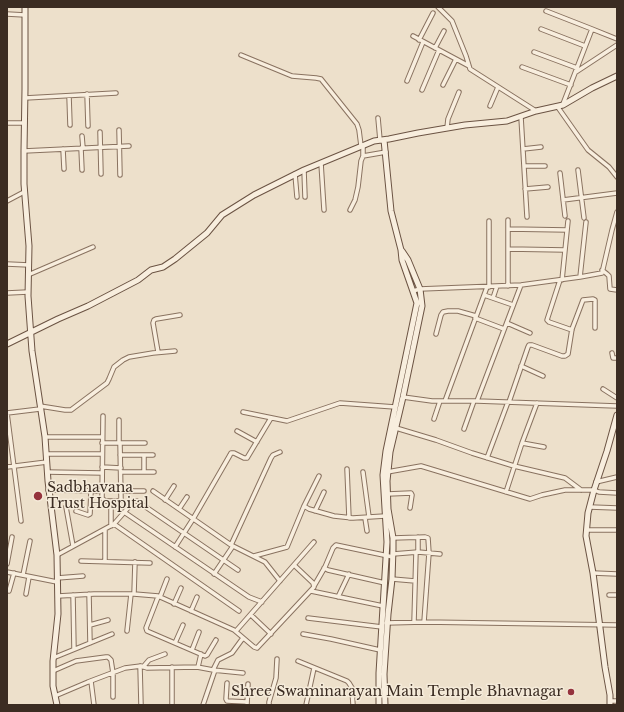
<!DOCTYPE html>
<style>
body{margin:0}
#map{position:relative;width:624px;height:712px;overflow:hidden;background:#ede0cb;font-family:"Libre Baskerville",serif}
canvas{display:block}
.frame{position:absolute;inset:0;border:8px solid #3b2c22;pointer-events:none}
</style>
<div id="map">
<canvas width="624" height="712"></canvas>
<div class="frame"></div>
</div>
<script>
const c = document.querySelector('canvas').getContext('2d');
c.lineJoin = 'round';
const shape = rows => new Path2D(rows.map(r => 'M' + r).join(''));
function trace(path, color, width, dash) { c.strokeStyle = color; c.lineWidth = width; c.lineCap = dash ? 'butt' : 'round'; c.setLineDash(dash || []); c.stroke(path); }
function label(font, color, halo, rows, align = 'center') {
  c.font = font + ' "Libre Baskerville",serif'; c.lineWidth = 3; c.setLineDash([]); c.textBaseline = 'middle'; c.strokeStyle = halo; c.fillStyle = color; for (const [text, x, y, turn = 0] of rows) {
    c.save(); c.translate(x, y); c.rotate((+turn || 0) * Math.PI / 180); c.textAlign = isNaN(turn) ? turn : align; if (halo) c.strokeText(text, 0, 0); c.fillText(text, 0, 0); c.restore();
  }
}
const street = shape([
 [438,7,452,21,466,56,470,69,536,111],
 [546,11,592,29,617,39],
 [7,14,25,15],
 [541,29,585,46],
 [413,36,469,66],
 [419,40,433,13],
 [435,48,444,31],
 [534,52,577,68],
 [241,55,292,76,316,78,321,79,357,124,359,130,361,146],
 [522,67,571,85],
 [576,72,617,45],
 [407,81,423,42],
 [443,85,456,59],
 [422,90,439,50],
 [87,94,88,126],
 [69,96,70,125],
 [25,98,116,93],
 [563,104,592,29],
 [490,106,498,87],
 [557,106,588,150,609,167,617,177],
 [521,117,527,217],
 [378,118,380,140],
 [7,123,24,123],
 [447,128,448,119,459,92],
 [119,130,120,175],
 [100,132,101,174],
 [82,136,83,148],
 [81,148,82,170],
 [63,149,64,169],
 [523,149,541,147],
 [24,151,129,146],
 [363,156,386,152],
 [321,163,324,210],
 [524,166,545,166],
 [304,170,305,197],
 [578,170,584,218],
 [560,173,565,216],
 [295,174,297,197],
 [525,189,548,187],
 [563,200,617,193],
 [7,201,24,192],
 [350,210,355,200,358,187,361,161,363,156,363,145],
 [508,229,567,230],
 [508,249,565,250],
 [7,264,29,265],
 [602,270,607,274,609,276,610,289,617,290],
 [28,275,93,247],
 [580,277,586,222],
 [560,280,547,320,549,322,572,330],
 [562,280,568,221],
 [508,286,508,220],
 [489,287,489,221],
 [413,291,420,289,521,285,580,277,602,273,612,230,617,212],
 [7,293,28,292],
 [484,295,513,305],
 [493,298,497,286],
 [475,318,504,329],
 [507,323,530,333],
 [436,334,441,315,443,312,448,311,458,311,476,316],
 [158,352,153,323,154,320,156,319,180,315],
 [612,353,613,358,617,358],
 [521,366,543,376],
 [603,389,617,398],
 [403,397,432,401,477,401,617,406],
 [445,401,487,287],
 [477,401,521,285],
 [509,402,528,347,529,345,532,345,562,356,565,356,568,354,572,329,583,300,593,299,595,300,595,328],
 [40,406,65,410,71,410,107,383,109,379,114,367,123,360,129,357,153,353,175,351],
 [243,412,287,421,340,403,395,407],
 [7,413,21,521],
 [7,413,40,409],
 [103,416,102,498,105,501,119,501,121,499,120,443],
 [434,419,440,401],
 [396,428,436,440,472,453,514,466,565,478,581,490],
 [464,429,474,401],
 [237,431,257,442],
 [45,437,102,437],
 [102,443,145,443],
 [119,443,119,420],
 [522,443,544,447],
 [46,454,102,454],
 [120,455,153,455],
 [144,455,144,472],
 [487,458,508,402],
 [7,467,47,462],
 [102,467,121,468],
 [347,469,349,518],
 [47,472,102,473],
 [121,472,154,472],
 [363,472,369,517],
 [387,472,421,466,530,499,542,495,565,490,594,490,599,492,617,493],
 [596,482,617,477],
 [48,490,102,491],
 [121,491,144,491],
 [153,491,231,545,265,562,280,581],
 [506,492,522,443,537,403],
 [388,494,411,493,412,495,410,508],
 [165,500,174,486],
 [304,506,309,509,334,516,353,518,385,516],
 [66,507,73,546],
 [590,507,617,508],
 [179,509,187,497],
 [76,511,88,515,90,514,91,491],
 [315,511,324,492],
 [124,512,249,597,262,602],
 [365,518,367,531],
 [114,524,134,501,137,501,238,570],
 [111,526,111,501],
 [587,530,617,530],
 [393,538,425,537,428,538,429,553,424,622],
 [231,545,271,458,273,455,280,452],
 [175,547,193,519,230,455,231,453,234,453,244,458,247,458,271,418],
 [418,552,418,537],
 [393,554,418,552,440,554],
 [57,555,114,524,239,611],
 [254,556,287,547,304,506,319,476],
 [81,561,150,563],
 [105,561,105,529],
 [7,564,12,537],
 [324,568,328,570,385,583],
 [7,572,57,582],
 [593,573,617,574],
 [214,574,233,546],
 [23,575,30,541],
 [57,578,83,576],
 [392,579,415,581],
 [314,586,325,567,333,548,336,545,393,557],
 [9,591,14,573],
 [311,591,383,606],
 [26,594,29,577],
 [89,594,90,643],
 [134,594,135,562],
 [73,595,74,649],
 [609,595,617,595],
 [58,596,94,594,134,594,158,596,234,630,254,647,257,648,314,587,313,583,294,565],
 [158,597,146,628,147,631,205,656,207,655,216,640],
 [160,597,167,579],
 [338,597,349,574],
 [174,604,181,588],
 [191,611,197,597],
 [251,615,271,634],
 [308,618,382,627],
 [414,622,416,552],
 [386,623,424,622,617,625],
 [90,625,108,620],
 [127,631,131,594],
 [236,631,314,542],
 [303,634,331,639,380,650],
 [175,643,183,625],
 [192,650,199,632],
 [53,658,112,634],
 [298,661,347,681,349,683,352,688,353,705],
 [140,666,141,705],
 [143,667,149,660,165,654],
 [198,667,201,654],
 [213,670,218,660,232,653,243,638],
 [53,671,76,661,106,657,108,657,111,660,113,673,113,697],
 [91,681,94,705],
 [227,683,226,699,227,701,247,702],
 [55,696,88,682,125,668,141,666,147,668,197,667,213,670,243,673],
 [610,701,617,701],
 [172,705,172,667],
 [203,705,215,670],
 [247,705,248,684],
 [269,705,269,702,276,678,277,659],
 [306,705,314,668]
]);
const secondary = shape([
 [25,7,25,89,24,151,24,184,29,246,28,296,32,351,45,437,48,481,57,555,58,614,53,661,53,686,57,705],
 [7,344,58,319,88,306,138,280,151,270,163,267,175,259,207,233,222,215,254,195,304,170,374,141,389,139,418,133,465,125,507,121,536,111,563,105,592,88,617,76],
 [379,705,379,673,387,542,383,475,386,451,417,303,402,260,401,250,391,211,384,140],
 [385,705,384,674,388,614,392,579,393,549,393,538,388,509,387,481,390,452,403,397,422,306,420,289,408,260,402,251],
 [610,705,610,695,605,667,593,573,586,536,588,513,594,490,607,451,617,415]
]);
const markers = [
 [38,496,5,"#95333d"],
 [571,692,4,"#95333d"]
];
const poiNames = [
 ["Sadbhavana",47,488],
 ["Trust Hospital",47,504],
 ["Shree Swaminarayan Main Temple Bhavnagar",563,692,"right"]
];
trace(street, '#897260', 5.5);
trace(secondary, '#6b5343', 7);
trace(street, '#f8eede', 3.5);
trace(secondary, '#f8eede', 5);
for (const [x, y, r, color] of markers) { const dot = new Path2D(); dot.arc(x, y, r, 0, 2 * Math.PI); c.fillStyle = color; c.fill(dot); trace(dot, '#f5ebda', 1.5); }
label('14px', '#3b2c22', '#f5ebda', poiNames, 'left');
</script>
